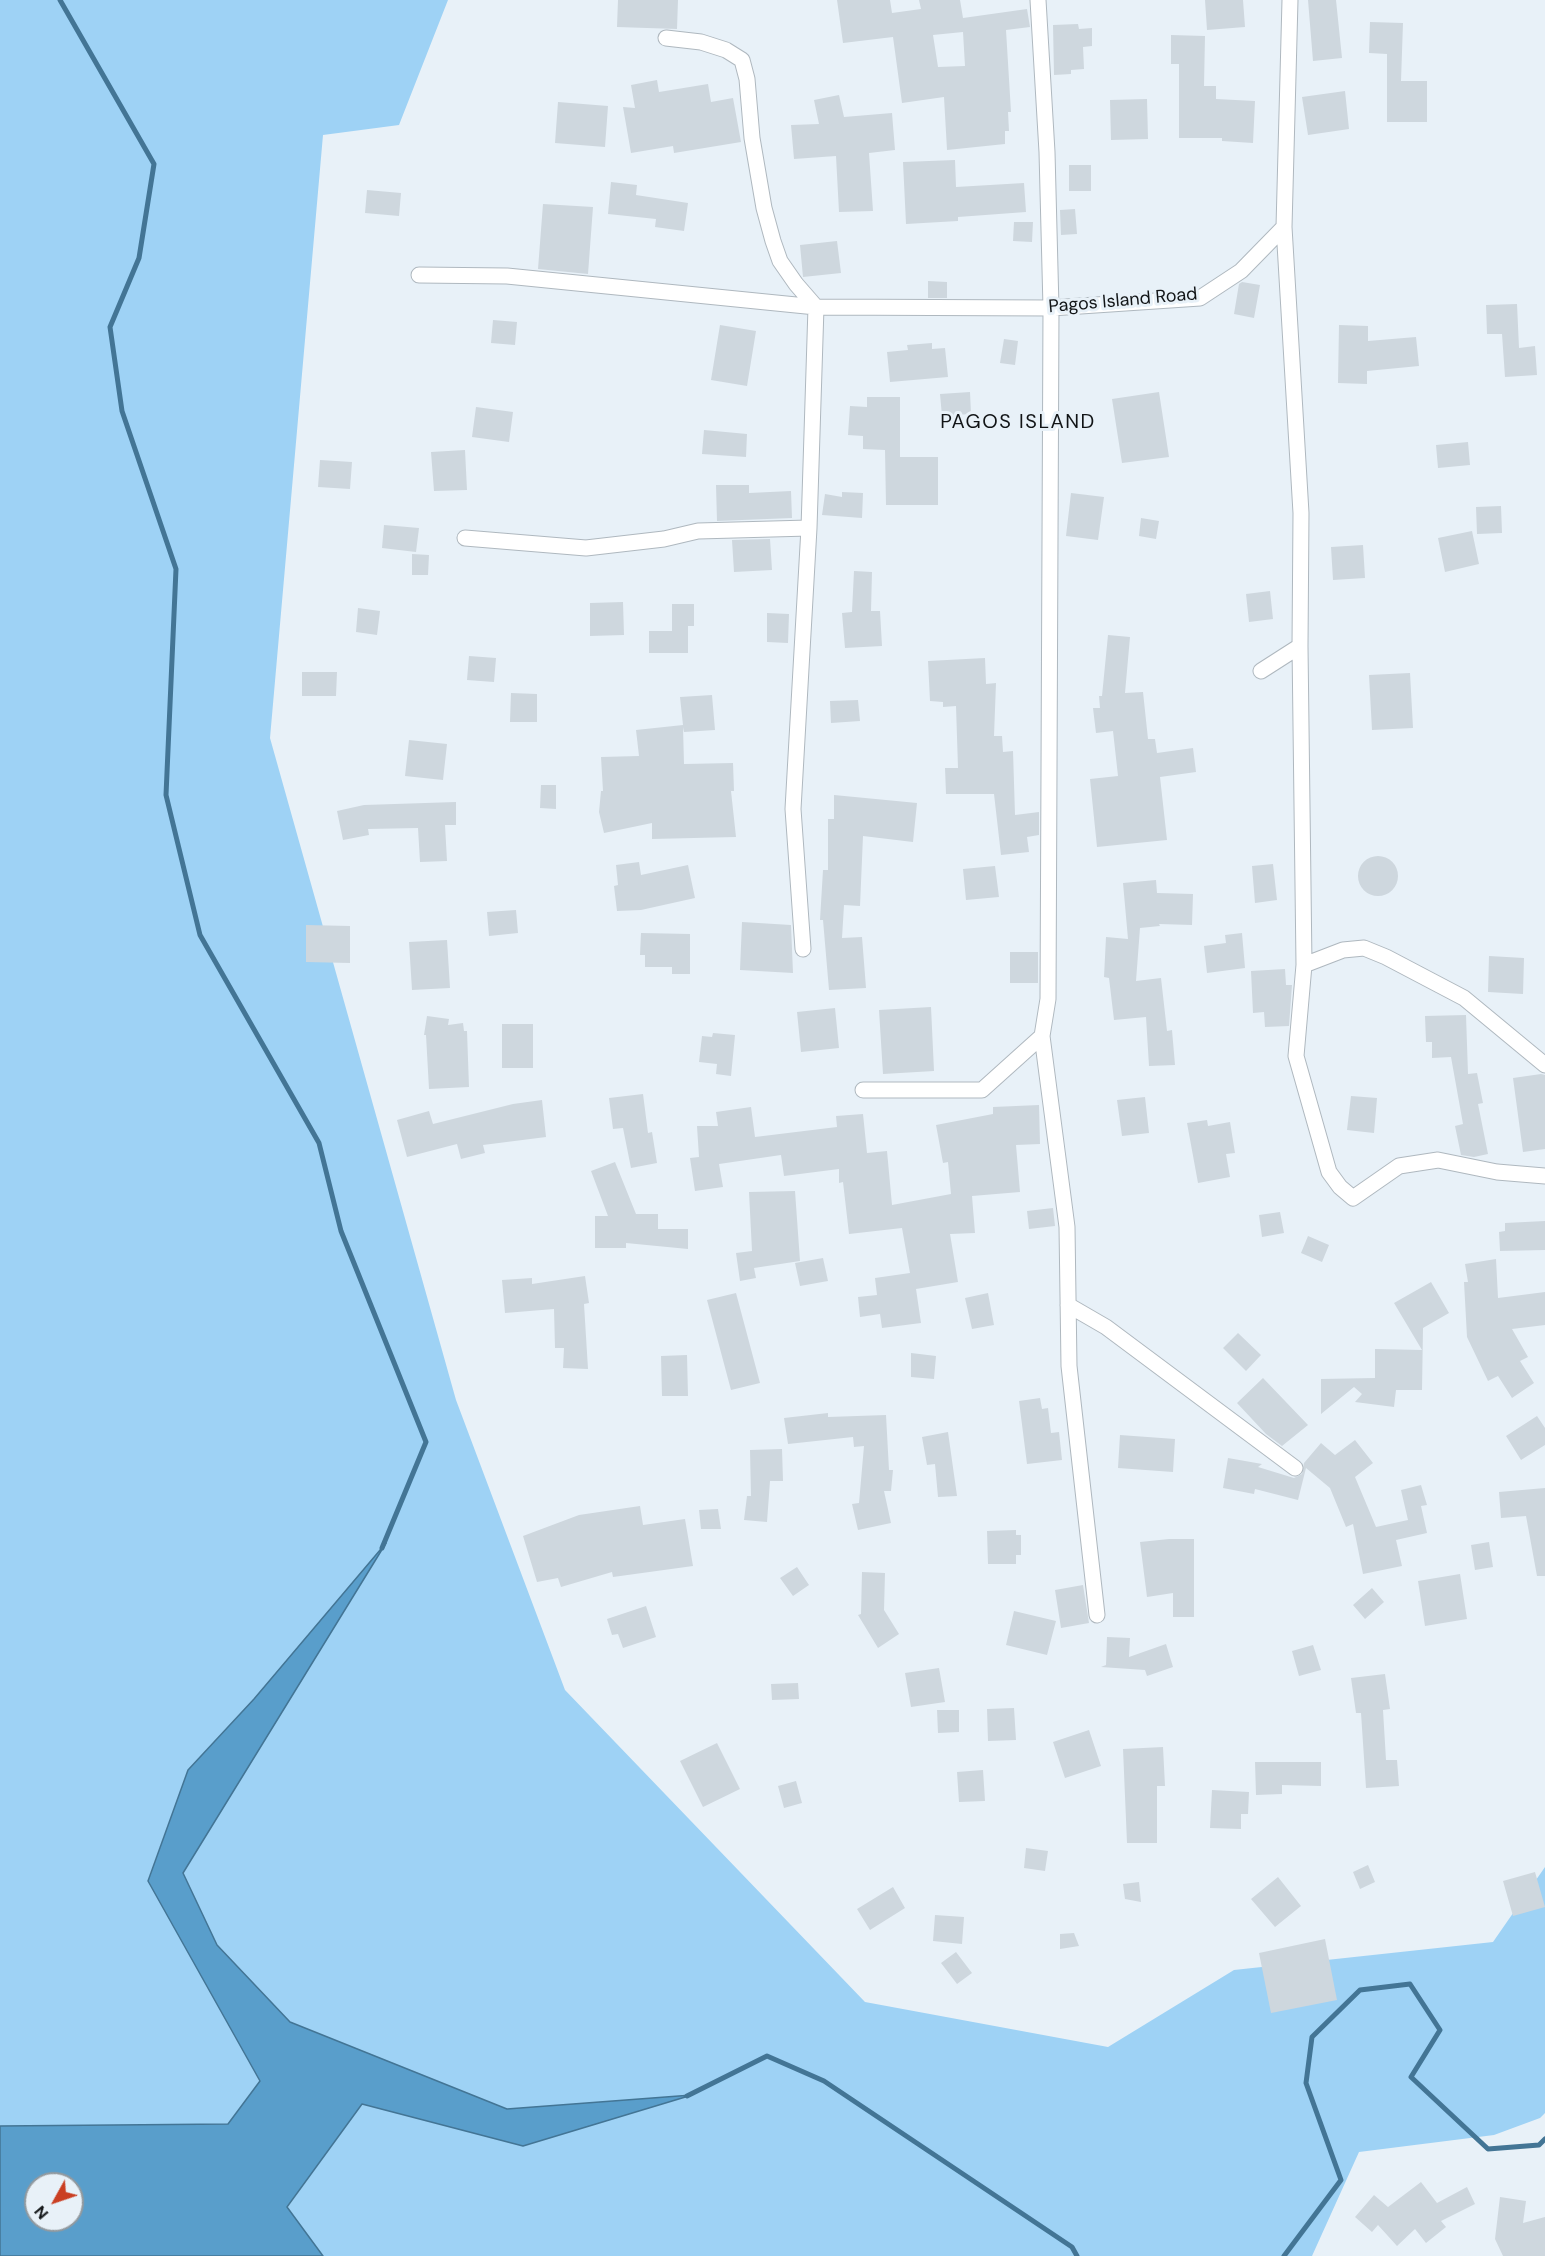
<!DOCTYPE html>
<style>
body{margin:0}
#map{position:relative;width:1545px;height:2256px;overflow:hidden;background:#e8f1f8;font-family:"DM Sans",sans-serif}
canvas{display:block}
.north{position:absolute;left:24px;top:2172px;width:60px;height:60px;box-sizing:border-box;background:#e8f1f8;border:2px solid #92999e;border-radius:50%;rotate:230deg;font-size:16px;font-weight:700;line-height:24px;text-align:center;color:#111416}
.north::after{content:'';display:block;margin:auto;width:21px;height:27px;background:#ca3f23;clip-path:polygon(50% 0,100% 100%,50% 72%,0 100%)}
</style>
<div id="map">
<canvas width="1545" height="2256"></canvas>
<div class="north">N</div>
</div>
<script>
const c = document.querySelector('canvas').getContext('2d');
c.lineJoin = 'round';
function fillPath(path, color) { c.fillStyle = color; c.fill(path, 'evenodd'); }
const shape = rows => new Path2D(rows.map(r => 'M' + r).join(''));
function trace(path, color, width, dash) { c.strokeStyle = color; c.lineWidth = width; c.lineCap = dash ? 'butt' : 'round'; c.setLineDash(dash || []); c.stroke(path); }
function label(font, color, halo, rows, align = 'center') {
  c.font = font + ' "DM Sans",sans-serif'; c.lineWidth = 6; c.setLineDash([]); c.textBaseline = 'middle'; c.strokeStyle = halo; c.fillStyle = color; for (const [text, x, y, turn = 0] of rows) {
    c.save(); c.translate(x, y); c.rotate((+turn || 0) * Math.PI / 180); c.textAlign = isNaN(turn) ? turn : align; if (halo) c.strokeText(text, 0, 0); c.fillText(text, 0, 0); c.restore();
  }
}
const green = shape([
 [0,0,448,0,399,125,323,135,270,738,456,1400,565,1690,865,2002,1108,2047,1234,1970,1493,1942,1545,1867,1545,2113,1540,2118,1494,2135,1359,2152,1312,2256,323,2256,287,2208,362,2104,523,2146,688,2096,507,2109,290,2022,217,1945,183,1873,383,1548,254,1699,188,1770,148,1880,260,2081,228,2124,0,2126]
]);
const water = shape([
 [386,1543,183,1873,217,1945,290,2022,507,2109,692,2095,523,2146,362,2104,287,2207,323,2256,0,2256,0,2126,228,2124,260,2081,148,1881,188,1770,254,1699,386,1543],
 [36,2184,72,2184,72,2220,36,2220,36,2184]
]);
const stream = shape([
 [60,0,154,164,139,258,110,327,122,411,176,569,166,795,200,935,319,1143,341,1231,426,1442,382,1548],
 [687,2096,767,2056,824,2081,1072,2247,1077,2256],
 [1284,2256,1341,2180,1306,2083,1312,2037,1360,1990,1410,1984,1440,2030,1411,2077,1488,2149,1539,2145,1545,2139]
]);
const building = shape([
 [618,0,678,0,677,29,617,27],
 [837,0,890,0,892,13,921,9,919,0,960,0,963,18,1027,9,1030,27,1006,30,1011,112,1008,112,1009,131,1005,131,1005,144,947,150,944,97,902,103,893,37,843,43],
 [963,32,965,66,938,67,933,35],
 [1205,0,1243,0,1245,27,1207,30],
 [1308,0,1336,0,1342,58,1313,61],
 [1370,22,1403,23,1401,81,1427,81,1427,122,1387,122,1387,54,1369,53],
 [1078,24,1079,29,1092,28,1092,46,1083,47,1084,69,1071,70,1071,74,1054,75,1053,25],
 [1171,35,1205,36,1204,86,1216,86,1216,99,1255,101,1253,143,1222,141,1222,138,1179,138,1179,64,1171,64],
 [657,80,659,92,708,84,711,102,733,98,741,142,674,153,673,146,631,153,623,107,635,108,631,85],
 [1345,91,1349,129,1308,135,1302,97],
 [839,95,844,117,892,113,895,150,869,153,873,211,839,212,836,156,794,159,791,125,819,124,814,100],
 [1147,99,1148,139,1111,140,1110,100],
 [558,102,608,106,605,147,555,143],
 [955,160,956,187,1024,183,1026,212,958,217,958,221,906,224,903,162],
 [1069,165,1091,165,1091,191,1069,191],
 [611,182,637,185,636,195,688,203,684,231,655,227,656,219,608,214],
 [367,190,401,193,399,216,365,213],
 [543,204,593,207,588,274,538,269],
 [1075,209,1077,234,1061,235,1060,210],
 [1014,222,1033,222,1032,242,1013,241],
 [837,241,841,273,803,277,800,245],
 [928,281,947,282,947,298,928,298],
 [1242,282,1260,285,1254,318,1234,314,1239,284],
 [1517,304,1519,348,1535,346,1537,375,1505,377,1502,334,1487,334,1486,305],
 [493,320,517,322,515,345,491,343],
 [720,325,756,331,747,386,711,380],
 [1339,325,1368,326,1368,341,1416,337,1419,366,1367,371,1367,384,1338,383],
 [1004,339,1018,341,1015,365,1000,363],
 [932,343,932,349,945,348,948,377,890,382,887,352,908,350,907,345],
 [970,392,971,414,942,416,940,394],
 [1159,392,1169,457,1122,463,1112,399],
 [867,397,900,397,900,457,938,457,938,505,886,505,885,450,863,449,863,436,848,435,850,406,867,407],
 [476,407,513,412,509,442,472,437],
 [704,430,747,434,746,457,702,454],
 [1468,442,1470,465,1438,468,1436,445],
 [465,450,467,490,434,491,431,452],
 [320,460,352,462,350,489,318,487],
 [716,485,749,485,749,493,791,491,792,518,717,521],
 [842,492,863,493,862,518,822,515,825,494,842,497],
 [1071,493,1104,497,1098,540,1066,536],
 [1501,506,1502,533,1477,534,1476,507],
 [1141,518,1159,521,1156,539,1139,536],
 [384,525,419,528,416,552,382,548],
 [1472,531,1479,564,1445,572,1438,538],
 [770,539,772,570,734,572,732,540],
 [1363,545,1365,578,1333,580,1331,547],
 [412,554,429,555,428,575,412,575],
 [854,571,872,572,871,611,880,611,882,646,845,648,842,613,852,612],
 [1270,591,1273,619,1249,622,1246,594],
 [623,602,624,635,590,636,590,603],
 [672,604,694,604,694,626,688,626,688,653,649,653,649,631,672,631],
 [358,608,380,611,377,635,356,632],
 [767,613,789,614,788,643,767,642],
 [1108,635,1130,637,1125,693,1143,692,1148,739,1155,739,1157,753,1193,748,1196,772,1160,777,1167,840,1097,847,1090,779,1118,776,1113,731,1096,733,1093,708,1100,708,1099,696,1102,696],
 [469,656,496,658,494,682,467,680],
 [985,658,986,684,996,683,994,736,1002,736,1003,752,1013,751,1015,815,1039,812,1039,835,1027,837,1029,852,1001,855,994,794,946,794,945,768,958,768,956,706,943,707,943,702,930,701,928,661],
 [302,672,337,672,336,696,302,696],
 [1410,673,1413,728,1372,730,1369,675],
 [511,693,537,694,537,722,510,722],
 [712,695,715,730,684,732,683,727,684,764,733,763,734,791,731,791,736,837,652,839,652,823,604,833,599,812,601,791,603,791,601,757,639,756,636,730,683,725,680,697],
 [858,700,860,721,831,723,830,701],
 [409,740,447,744,443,780,405,776],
 [541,785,556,785,556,809,540,808],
 [834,795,917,803,913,842,863,836,860,906,844,905,842,938,862,937,866,988,829,990,823,920,820,920,823,870,828,870,828,819,834,819],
 [456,802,456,825,445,825,447,861,420,862,418,828,368,829,369,835,343,840,337,811,364,805],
 '1358 876a20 20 0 1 1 40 0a20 20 0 1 1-40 0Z',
 [639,862,641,875,688,865,695,898,641,910,617,911,614,886,618,885,616,865],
 [1273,864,1277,900,1255,903,1252,866],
 [995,866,999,897,966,900,963,869],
 [1156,880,1157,893,1193,894,1192,925,1159,924,1160,926,1140,928,1136,981,1161,978,1167,1031,1172,1030,1175,1065,1149,1066,1146,1017,1114,1020,1109,978,1104,977,1106,937,1128,939,1123,883],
 [516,910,518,933,489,936,487,912],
 [742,922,791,925,793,973,740,970],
 [306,925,350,926,350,963,306,962],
 [641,933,690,934,690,974,672,974,672,967,645,967,645,955,640,955],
 [1242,933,1245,968,1207,973,1204,946,1226,943,1225,935],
 [447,940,450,988,412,990,409,942],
 [1010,952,1038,952,1038,983,1010,983],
 [1489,956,1524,958,1523,994,1488,992],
 [1285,969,1286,985,1292,985,1289,1026,1265,1027,1264,1012,1253,1013,1251,971],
 [931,1007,934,1071,883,1074,879,1010],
 [835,1008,839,1048,801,1052,797,1012],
 [1466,1015,1468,1074,1477,1073,1483,1103,1478,1104,1488,1154,1474,1157,1461,1155,1455,1126,1463,1124,1451,1057,1432,1058,1432,1042,1426,1042,1425,1016],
 [427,1016,449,1019,448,1025,463,1023,464,1031,467,1031,469,1087,429,1089,426,1035,424,1035],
 [502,1024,533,1024,533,1068,502,1068],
 [713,1033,735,1035,731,1076,716,1074,717,1064,699,1062,702,1036,712,1037],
 [1541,1074,1545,1075,1545,1149,1523,1152,1513,1078],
 [643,1094,648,1133,652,1132,657,1163,631,1168,623,1128,613,1129,609,1098],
 [1351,1096,1377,1098,1374,1133,1347,1130],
 [1145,1097,1149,1133,1122,1136,1117,1100],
 [542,1100,546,1137,483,1145,485,1153,461,1159,457,1144,407,1157,397,1120,429,1111,433,1124,513,1104],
 [1039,1105,1040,1144,1016,1145,1020,1192,972,1196,975,1233,950,1234,958,1282,916,1289,921,1323,882,1328,880,1314,860,1317,858,1297,877,1295,875,1278,910,1273,902,1228,849,1234,843,1182,839,1183,839,1169,784,1176,781,1155,719,1164,723,1187,695,1191,690,1158,699,1157,697,1126,718,1126,716,1112,751,1107,755,1137,837,1127,836,1116,863,1114,867,1153,887,1151,892,1205,951,1194,948,1162,943,1163,936,1125,993,1114,993,1107],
 [1207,1120,1208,1126,1230,1122,1235,1153,1226,1154,1230,1177,1198,1183,1187,1123],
 [615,1162,636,1214,658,1214,658,1229,688,1229,688,1249,626,1243,626,1248,595,1248,595,1216,608,1216,591,1171],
 [795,1191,800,1261,754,1268,756,1278,740,1281,736,1253,752,1251,749,1192],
 [1053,1208,1055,1226,1029,1229,1027,1211],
 [1280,1212,1284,1233,1262,1237,1259,1215],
 [1545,1221,1545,1250,1500,1251,1499,1232,1505,1231,1505,1223],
 [1308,1236,1329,1245,1322,1262,1301,1253],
 [823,1258,828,1281,800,1286,795,1263],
 [1496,1259,1498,1298,1545,1292,1545,1325,1512,1329,1528,1357,1520,1361,1534,1383,1512,1398,1498,1376,1488,1381,1467,1337,1464,1282,1468,1282,1465,1264],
 [585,1276,589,1303,584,1304,588,1369,563,1368,564,1348,555,1348,554,1309,505,1313,502,1280,532,1278,532,1284],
 [1431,1282,1449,1313,1423,1328,1422,1390,1396,1390,1394,1407,1355,1402,1362,1394,1354,1387,1321,1414,1321,1379,1375,1378,1375,1349,1422,1350,1394,1303],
 [736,1293,760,1383,731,1390,707,1300],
 [988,1293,994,1325,972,1329,965,1298],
 [1238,1333,1261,1355,1246,1371,1223,1348],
 [911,1353,936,1356,934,1379,911,1377],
 [687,1355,688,1396,662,1396,661,1356],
 [1263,1378,1308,1425,1282,1446,1266,1434,1237,1403],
 [1040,1398,1042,1409,1048,1408,1051,1433,1059,1432,1062,1460,1027,1464,1019,1401],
 [828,1413,828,1417,886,1415,889,1470,893,1470,891,1491,884,1491,891,1523,858,1530,852,1504,859,1503,864,1446,854,1447,853,1437,788,1444,784,1418],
 [1537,1416,1545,1428,1545,1445,1521,1460,1506,1436],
 [948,1432,957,1496,938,1497,935,1464,927,1465,922,1437],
 [1120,1435,1175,1439,1173,1472,1118,1468],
 [1355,1440,1373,1463,1355,1477,1376,1527,1408,1520,1401,1490,1421,1485,1427,1505,1421,1506,1427,1533,1396,1540,1402,1566,1363,1574,1353,1524,1346,1527,1330,1488,1306,1468,1298,1500,1255,1489,1254,1494,1223,1488,1228,1458,1262,1464,1258,1467,1294,1478,1302,1474,1304,1463,1321,1443,1335,1455],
 [782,1449,783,1481,770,1481,767,1522,744,1520,747,1496,751,1496,750,1450],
 [1545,1488,1545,1576,1537,1576,1526,1516,1501,1518,1499,1492],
 [640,1506,643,1525,685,1519,693,1566,613,1577,612,1572,561,1587,558,1578,537,1582,523,1536,579,1515],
 [718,1509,721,1529,701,1529,699,1510],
 [1016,1530,1016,1535,1021,1535,1021,1555,1016,1555,1016,1564,988,1564,987,1531],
 [1169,1539,1194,1539,1194,1617,1173,1617,1173,1593,1147,1597,1140,1542],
 [1489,1542,1493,1567,1475,1570,1471,1545],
 [797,1567,809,1585,793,1596,780,1578],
 [862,1572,885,1573,884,1610,899,1634,878,1648,858,1615,861,1614],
 [1460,1574,1467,1619,1425,1626,1418,1581],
 [1083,1585,1089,1623,1061,1628,1055,1590],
 [1372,1588,1384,1602,1365,1619,1353,1605],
 [646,1606,656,1637,623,1648,618,1634,612,1635,607,1619],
 [1014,1611,1056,1621,1047,1655,1006,1645],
 [1107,1637,1130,1638,1129,1657,1166,1644,1173,1667,1147,1676,1145,1670,1101,1667,1106,1665],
 [1313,1645,1321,1670,1299,1676,1292,1651],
 [939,1668,945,1702,911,1707,905,1673],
 [1385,1674,1390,1709,1383,1710,1386,1760,1397,1760,1399,1786,1366,1788,1361,1713,1356,1713,1351,1678],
 [798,1683,799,1699,772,1700,771,1684],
 [1014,1708,1016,1740,988,1741,987,1709],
 [937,1710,959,1710,959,1732,938,1733],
 [1089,1730,1101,1766,1065,1778,1053,1742],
 [717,1743,740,1789,703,1807,680,1761],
 [1163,1747,1165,1786,1157,1786,1157,1843,1127,1843,1123,1749],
 [1255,1762,1321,1762,1321,1786,1282,1785,1282,1794,1256,1795],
 [983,1770,985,1801,959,1802,957,1772],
 [796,1781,802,1803,784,1808,778,1786],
 [1212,1790,1249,1792,1248,1814,1241,1814,1241,1829,1210,1828],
 [1026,1848,1048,1851,1045,1871,1024,1868],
 [1368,1865,1375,1882,1360,1889,1353,1872],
 [1535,1872,1545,1907,1513,1916,1503,1881],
 [1278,1877,1301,1906,1275,1927,1251,1899],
 [1139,1882,1141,1902,1125,1899,1123,1884],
 [893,1887,905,1908,870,1930,857,1909],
 [935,1915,964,1917,962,1944,933,1941],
 [1074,1933,1079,1946,1060,1949,1060,1934],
 [1325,1939,1337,2000,1271,2013,1259,1953],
 [956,1952,972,1973,957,1984,941,1963],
 [1421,2182,1437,2203,1467,2187,1475,2204,1441,2221,1446,2227,1426,2243,1415,2229,1397,2246,1378,2225,1372,2232,1355,2217,1374,2195,1388,2207],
 [1500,2197,1526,2201,1523,2223,1545,2217,1545,2256,1503,2256,1495,2239]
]);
const street = shape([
 [419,275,507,276,816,307,1051,308,1200,298,1241,271,1284,227],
 [465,538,586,548,664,539,698,531,809,528,816,307,796,284,780,261,773,241,764,208,752,138,747,79,742,60,726,50,701,42,666,38],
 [1300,646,1304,965,1296,1056,1329,1172,1340,1187,1353,1198,1399,1166,1438,1160,1497,1172,1545,1176],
 [1261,671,1300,646,1301,513,1284,227,1290,0],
 [803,949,793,809,809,528],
 [1304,965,1343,950,1364,948,1386,957,1464,998,1545,1065],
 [1042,1036,1067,1227,1069,1366,1097,1615],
 [863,1090,982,1090,1042,1036,1048,999,1051,308,1047,152,1038,0],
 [1068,1305,1106,1327,1295,1468]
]);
const streetNames = [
 ["Pagos Island Road",1123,301,-5]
];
const neighbourhoodNames = [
 ["PAGOS ISLAND",1018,423]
];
fillPath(green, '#9ed2f5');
fillPath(water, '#599ecb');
trace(water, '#437595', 1.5);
trace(stream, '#437595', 5);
fillPath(building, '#ced7de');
trace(street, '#afb8bf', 17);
trace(street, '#fff', 15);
label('18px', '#111416', '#e8f1f8', streetNames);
c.letterSpacing = '1.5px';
label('20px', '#111416', '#e8f1f8', neighbourhoodNames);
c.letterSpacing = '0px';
</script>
